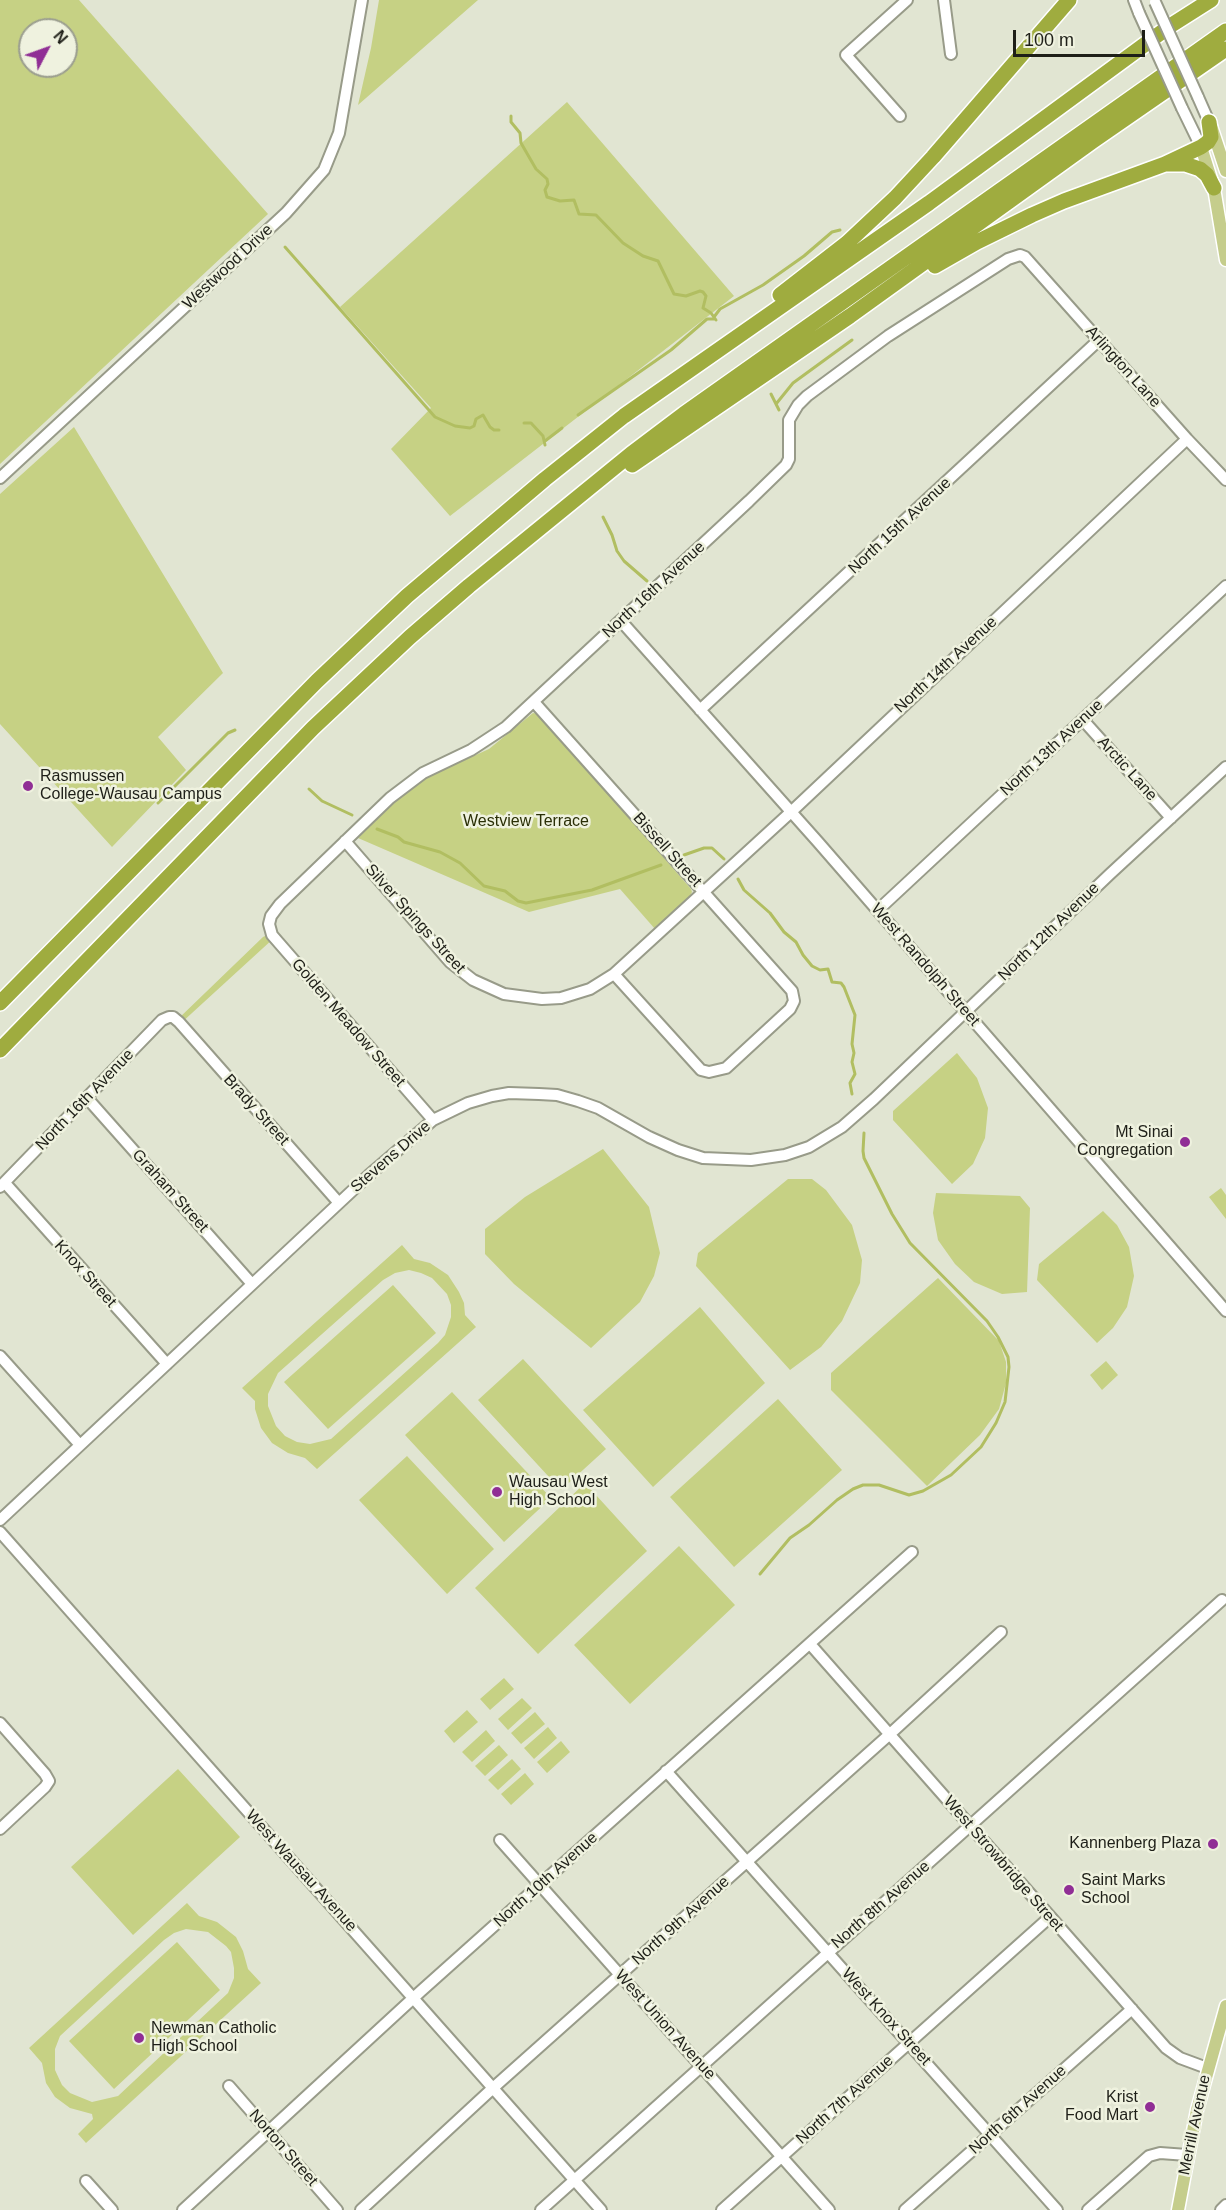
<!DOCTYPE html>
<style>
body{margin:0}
#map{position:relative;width:1226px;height:2210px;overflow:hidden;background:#e1e5d2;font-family:Helvetica,sans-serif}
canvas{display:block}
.north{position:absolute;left:18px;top:18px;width:60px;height:60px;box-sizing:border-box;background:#eff2df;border:2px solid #9b9e8f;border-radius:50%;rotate:49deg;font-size:16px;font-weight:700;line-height:24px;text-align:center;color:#1e1f18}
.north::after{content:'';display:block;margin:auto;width:21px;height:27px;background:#902e95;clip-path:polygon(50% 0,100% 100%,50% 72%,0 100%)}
.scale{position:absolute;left:1013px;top:30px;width:132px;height:27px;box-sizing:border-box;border:3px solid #1e1f18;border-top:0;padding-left:8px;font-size:18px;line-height:21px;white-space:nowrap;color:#1e1f18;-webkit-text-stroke:4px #eff2df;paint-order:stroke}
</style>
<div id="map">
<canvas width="1226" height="2210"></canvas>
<div class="north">N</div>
<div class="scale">100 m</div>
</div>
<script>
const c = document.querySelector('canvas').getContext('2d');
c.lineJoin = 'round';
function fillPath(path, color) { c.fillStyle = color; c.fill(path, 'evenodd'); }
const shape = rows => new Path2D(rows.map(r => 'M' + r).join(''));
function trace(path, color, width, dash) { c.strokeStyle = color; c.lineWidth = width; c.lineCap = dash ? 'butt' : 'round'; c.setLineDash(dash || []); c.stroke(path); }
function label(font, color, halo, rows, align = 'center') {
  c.font = font + ' Helvetica,sans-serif'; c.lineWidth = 5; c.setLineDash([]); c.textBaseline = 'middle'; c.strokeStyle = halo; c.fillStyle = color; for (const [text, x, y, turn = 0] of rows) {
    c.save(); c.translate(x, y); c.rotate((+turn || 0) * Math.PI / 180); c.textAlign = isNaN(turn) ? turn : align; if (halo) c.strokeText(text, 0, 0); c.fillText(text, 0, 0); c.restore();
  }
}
const green = shape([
 [0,0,79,0,268,214,0,464],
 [30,30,66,30,66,66,30,66],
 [379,0,478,0,358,105,371,48],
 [567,102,734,296,450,516,391,449,431,408,340,307],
 [74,427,223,673,158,737,186,770,112,847,0,724,0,494],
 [533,713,539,714,542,718,691,889,692,892,689,898,655,929,620,889,529,912,358,838,402,795,414,786,427,777,489,749],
 [271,933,274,938,180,1024,177,1020,263,937],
 [957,1053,977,1078,988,1108,985,1138,973,1164,952,1184,893,1120,893,1111],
 [603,1149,649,1207,660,1253,654,1276,640,1302,591,1348,514,1284,485,1254,485,1229,525,1197],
 [788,1179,812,1179,826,1190,852,1225,862,1260,860,1283,842,1321,821,1347,790,1370,696,1266,698,1253],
 [1221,1188,1226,1195,1226,1219,1209,1197],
 [936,1193,1020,1196,1030,1208,1027,1292,1002,1294,974,1282,955,1264,938,1240,933,1213],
 [1103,1211,1117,1225,1129,1247,1134,1276,1127,1307,1113,1328,1097,1343,1037,1280,1039,1264],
 [402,1245,414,1259,430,1263,448,1275,459,1292,464,1303,465,1315,476,1327,317,1469,305,1458,288,1453,272,1443,261,1428,255,1409,255,1401,242,1388],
 [409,1270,421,1273,432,1278,447,1294,451,1305,451,1317,445,1335,438,1343,331,1439,310,1444,297,1442,285,1436,276,1426,268,1406,268,1394,278,1373,383,1280,395,1273],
 [938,1278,999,1341,1006,1362,1006,1383,999,1409,980,1435,927,1486,831,1390,831,1373],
 [393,1285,436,1333,328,1429,284,1382],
 [700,1307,765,1383,653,1487,583,1410],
 [523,1359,606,1449,561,1490,478,1400],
 [1106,1361,1118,1375,1102,1390,1090,1375],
 [452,1392,551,1498,504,1542,405,1435],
 [778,1399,842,1470,734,1567,670,1497],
 [407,1456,494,1549,447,1594,359,1500],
 [585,1483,647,1551,538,1654,475,1588],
 [679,1546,735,1605,630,1704,574,1645],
 [504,1678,514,1689,490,1710,480,1699],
 [522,1698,532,1708,508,1730,498,1719],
 [467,1710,478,1722,454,1743,444,1731],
 [535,1712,545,1724,521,1744,511,1733],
 [548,1727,557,1738,534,1759,524,1748],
 [486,1730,495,1741,472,1762,462,1752],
 [561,1741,570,1752,547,1773,537,1762],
 [499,1745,508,1755,485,1776,475,1766],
 [512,1759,521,1769,498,1790,488,1780],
 [178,1769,240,1837,133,1935,71,1867],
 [525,1773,534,1784,511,1805,501,1794],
 [187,1903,199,1916,217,1922,236,1937,243,1951,248,1969,261,1983,86,2143,78,2134,93,2119,92,2114,70,2108,55,2097,46,2083,42,2063,29,2048],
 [186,1929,208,1932,226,1946,231,1952,234,1968,234,1978,228,1993,118,2096,92,2102,70,2093,62,2085,55,2070,55,2049,60,2036,164,1940,174,1933],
 [177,1942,220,1990,114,2089,69,2041]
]);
const stream = shape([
 [511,116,511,122,520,133,521,143,536,169,547,179,548,184,545,190,547,197,560,201,574,200,579,214,596,215,623,243,643,256,658,261,674,294,686,296,700,291,703,292,706,296,703,308,711,313,716,320],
 [285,247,435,417,455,426,470,428,474,426,476,419,483,415,490,427,494,430,499,430],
 [714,317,720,309,763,285,804,256,832,232,840,230],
 [771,394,779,410],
 [776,404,793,383,852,340],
 [578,415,671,350,707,319,714,319],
 [524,423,531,423,543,436,545,445],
 [545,441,562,428],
 [603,517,612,535,617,551,624,561,647,581],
 [309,789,322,801,352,815],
 [158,803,228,733,235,730],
 [377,829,398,837,404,842,440,852,460,863,484,886,505,891,518,901,526,903,592,890,661,865],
 [684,855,704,848,712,848,724,859],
 [738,879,744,890,770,913,784,932,796,942,803,955,812,966,820,970,828,969,832,982,841,983,844,987,855,1015,852,1044,854,1053,852,1062,855,1074,850,1083,852,1094],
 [760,1574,790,1538,809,1525,837,1500,853,1489,863,1485,879,1485,909,1495,923,1491,951,1475,981,1447,996,1423,1005,1402,1009,1367,1008,1357,998,1337,987,1321,910,1243,892,1214,864,1158,863,1151,864,1133]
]);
const minor = shape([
 [944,0,951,54],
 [1134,0,1139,13],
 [1198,97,1209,122],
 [1182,108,1201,147],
 [900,116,846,55,907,0],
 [0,478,286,213,324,170,339,133,362,0],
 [621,621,818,842,1226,1311],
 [534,702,792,991,794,1001,790,1009,726,1068,709,1072,701,1070,614,974],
 [700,710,1099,340],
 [1083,720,1171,818],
 [345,841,450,962,473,980,504,994,542,999,561,998,590,989,614,974,791,812,1187,439],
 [878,910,1226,586],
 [87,1098,252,1284],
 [433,1120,272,935,269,924,271,916,280,904,390,798,423,773,471,750,506,727,749,501,786,465,789,459,789,420,798,405,807,396,888,336,1008,259,1020,255,1025,257,1187,439,1226,480],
 [5,1183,167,1364],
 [0,1187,162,1020,169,1017,173,1017,179,1022,339,1203],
 [0,1356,80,1445],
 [0,1520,369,1175,433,1120,468,1103,492,1096,509,1093,539,1094,557,1095,578,1101,598,1108,649,1137,678,1150,703,1158,751,1160,785,1155,809,1147,842,1127,874,1099,1110,874,1226,767],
 [0,1532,601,2210],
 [810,1644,1166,2048,1180,2058,1207,2068],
 [0,1723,45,1774,49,1781,45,1787,0,1829],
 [666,1771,1057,2210],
 [500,1840,829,2210],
 [229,2086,337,2210],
 [86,2181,112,2210],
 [183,2210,421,1991,912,1552],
 [361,2210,493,2088,890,1734,1001,1632],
 [541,2210,1222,1600],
 [722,2210,1050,1917],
 [905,2210,1132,2009],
 [1088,2210,1149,2156,1160,2153,1187,2155],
 [1221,2210,1226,2205]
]);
const major = shape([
 [1211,126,1226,171],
 [1201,147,1214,188,1226,260],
 [1178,2210,1197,2110,1226,2006]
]);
const highway = shape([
 [1168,164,1185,164,1200,169,1207,175,1214,188],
 [935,266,977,242,1032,215,1064,201,1165,164,1201,147,1208,142,1211,137,1209,122],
 [780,295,847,243,895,198,933,157,1069,0],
 [632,465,850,316,1093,141,1226,49],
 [0,1003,317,681,407,596,545,479,624,416,929,203,1170,26,1211,0],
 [0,1050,313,728,410,637,469,586,631,454,684,414,1226,31]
]);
const minorBridge = shape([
 [1155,2,1198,97],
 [1139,13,1182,108]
]);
const markers = [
 [28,786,6,"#902e95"],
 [1185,1142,6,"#902e95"],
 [497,1492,6,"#902e95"],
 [1213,1844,6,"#902e95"],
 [1069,1890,6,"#902e95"],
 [139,2038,6,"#902e95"],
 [1150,2107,6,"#902e95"]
];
const streetNames = [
 ["Westwood Drive",228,267,-43],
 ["Arlington Lane",1123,367,48],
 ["North 15th Avenue",900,526,-43],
 ["North 16th Avenue",654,590,-43],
 ["North 14th Avenue",946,665,-43],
 ["North 13th Avenue",1052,748,-43],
 ["Arctic Lane",1127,769,48],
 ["Bissell Street",667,850,48],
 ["Silver Spings Street",415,919,48],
 ["North 12th Avenue",1049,932,-44],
 ["West Randolph Street",925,965,49],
 ["Golden Meadow Street",348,1023,49],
 ["North 16th Avenue",85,1100,-46],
 ["Brady Street",256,1110,48],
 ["Stevens Drive",391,1157,-41],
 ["Graham Street",170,1191,48],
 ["Knox Street",85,1274,48],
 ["West Strowbridge Street",1003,1864,49],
 ["West Wausau Avenue",301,1871,48],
 ["North 10th Avenue",546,1880,-42],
 ["North 8th Avenue",881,1905,-41],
 ["North 9th Avenue",681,1921,-42],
 ["West Knox Street",886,2017,48],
 ["West Union Avenue",665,2025,48],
 ["North 7th Avenue",845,2100,-42],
 ["North 6th Avenue",1018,2110,-42],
 ["Merrill Avenue",1195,2125,-78],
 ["Norton Street",283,2148,49]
];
const poiNames = [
 ["Rasmussen",40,777],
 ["College-Wausau Campus",40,795],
 ["Mt Sinai",1173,1133,"right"],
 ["Congregation",1173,1151,"right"],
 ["Wausau West",509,1483],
 ["High School",509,1501],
 ["Kannenberg Plaza",1201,1844,"right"],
 ["Saint Marks",1081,1881],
 ["School",1081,1899],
 ["Newman Catholic",151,2029],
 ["High School",151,2047],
 ["Krist",1138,2098,"right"],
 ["Food Mart",1138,2116,"right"]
];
const parkNames = [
 ["Westview Terrace",526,822]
];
fillPath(green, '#c6d184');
trace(stream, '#b1be61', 3);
trace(minor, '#989b89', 14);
trace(major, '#fff', 15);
trace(highway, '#fff', 18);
trace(minor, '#fff', 10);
trace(major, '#c5cd8c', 12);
trace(highway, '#9fac3f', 15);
trace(minorBridge, '#989b89', 14, []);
trace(minorBridge, '#fff', 10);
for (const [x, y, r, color] of markers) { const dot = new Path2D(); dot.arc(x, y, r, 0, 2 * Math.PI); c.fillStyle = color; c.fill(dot); trace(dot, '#eff2df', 2); }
label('16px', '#1e1f18', '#eff2df', streetNames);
label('16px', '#1e1f18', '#eff2df', poiNames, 'left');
label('16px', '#2a2f06', '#eff2df', parkNames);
</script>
